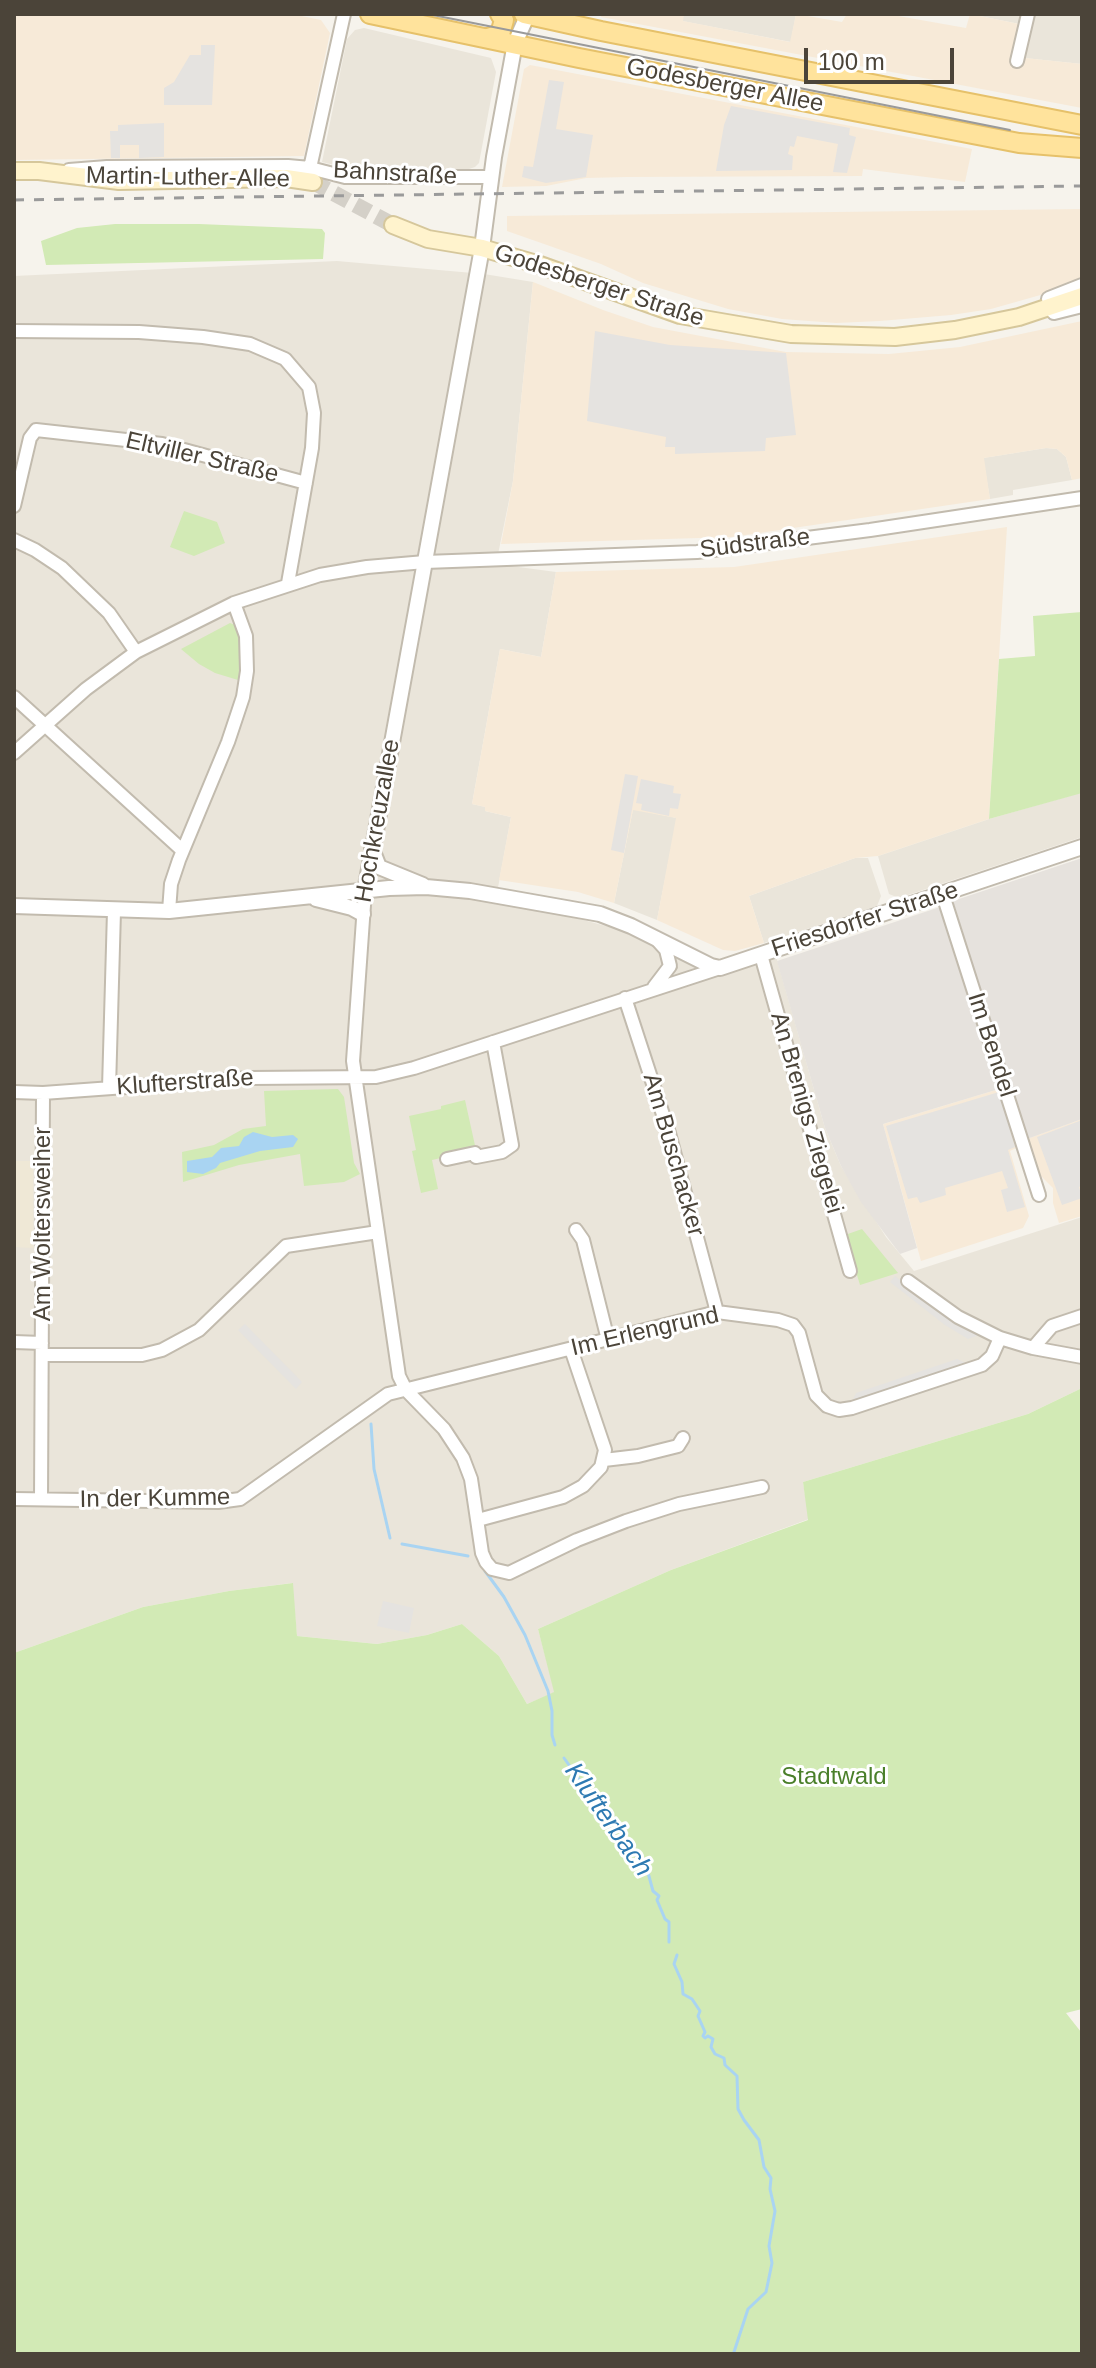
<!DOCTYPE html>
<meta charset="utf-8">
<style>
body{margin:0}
#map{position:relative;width:1096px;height:2368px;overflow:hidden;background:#f6f3ec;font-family:Helvetica,sans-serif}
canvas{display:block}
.frame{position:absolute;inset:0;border:16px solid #4b4439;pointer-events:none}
.scale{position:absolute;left:804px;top:48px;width:150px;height:36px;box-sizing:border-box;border:4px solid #4b4439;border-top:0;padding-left:10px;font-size:24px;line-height:28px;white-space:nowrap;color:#4b4439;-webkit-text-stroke:6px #fff;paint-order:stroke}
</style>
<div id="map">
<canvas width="1096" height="2368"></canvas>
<div class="frame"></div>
<div class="scale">100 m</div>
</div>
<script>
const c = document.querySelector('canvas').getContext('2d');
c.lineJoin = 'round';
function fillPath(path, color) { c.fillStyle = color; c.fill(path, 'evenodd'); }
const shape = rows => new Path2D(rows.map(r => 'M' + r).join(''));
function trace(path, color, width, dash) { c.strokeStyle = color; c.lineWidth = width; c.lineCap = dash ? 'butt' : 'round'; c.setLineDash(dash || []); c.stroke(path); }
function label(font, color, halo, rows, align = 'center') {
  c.font = font + ' Helvetica,sans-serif'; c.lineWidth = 6; c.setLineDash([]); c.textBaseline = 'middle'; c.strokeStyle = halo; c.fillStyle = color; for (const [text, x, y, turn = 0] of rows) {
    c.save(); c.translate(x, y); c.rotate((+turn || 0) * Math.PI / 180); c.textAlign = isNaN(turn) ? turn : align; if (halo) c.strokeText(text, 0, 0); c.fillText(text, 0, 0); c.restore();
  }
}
const residential = shape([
 [684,14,796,14,791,42,682,21],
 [970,14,1082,14,1082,64,1024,58,1029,26],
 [364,28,491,58,496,72,479,163,475,167,466,170,354,170,322,162,347,39,355,30],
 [337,261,484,274,533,282,513,481,496,564,556,572,541,657,500,649,472,804,486,807,485,811,511,817,495,904,545,910,625,931,715,976,776,956,825,1128,841,1166,886,1237,914,1271,1082,1217,1082,1388,1028,1414,803,1482,809,1519,671,1570,538,1629,555,1692,527,1704,499,1656,462,1624,427,1635,377,1644,297,1636,292,1583,229,1591,143,1607,14,1653,14,276],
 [1046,448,1057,449,1066,457,1072,480,1013,490,1013,495,990,499,983,458],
 [1080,793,1082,837,899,898,889,894,878,856,989,819],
 [633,809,677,818,657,920,614,903],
 [855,858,868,858,881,896,877,906,764,943,749,896]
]);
const commercial = shape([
 [14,14,292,14,321,20,330,33,304,156,14,160],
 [602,14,684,14,683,21,790,42,796,14,842,22,847,14,887,14,966,28,970,14,1029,26,1025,58,1082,64,1082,108,601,17],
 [530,65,972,149,965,182,863,169,862,176,627,177,586,178,546,186,502,187,524,69],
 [1082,209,1082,279,1044,294,991,309,951,315,880,321,836,323,782,319,728,309,643,283,601,264,507,231,507,216],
 [533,282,603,310,653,327,786,352,889,354,960,347,1082,321,1082,478,1072,480,1066,457,1057,449,1046,448,984,458,990,499,732,537,501,544,513,481],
 [1007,527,989,819,878,856,855,858,749,896,764,943,735,951,723,950,657,920,676,818,633,810,614,903,578,892,499,880,511,817,485,811,485,807,472,804,500,649,541,657,556,572,734,567],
 [999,1089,1016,1148,1010,1151,1029,1216,1023,1228,921,1261,883,1124],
 [1082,1119,1082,1216,1059,1223,1053,1203,1053,1188,1041,1176,1027,1139]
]);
const industrial = shape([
 [1082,858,1082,1119,1027,1139,953,901],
 [940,907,944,911,999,1089,883,1124,917,1248,900,1254,861,1202,841,1166,825,1128,777,961]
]);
const education = shape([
 [14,1161,33,1161,33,1248,14,1247]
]);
const green = shape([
 [115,224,199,224,322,229,325,233,323,259,46,265,41,241,77,228],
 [184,511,217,522,225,543,194,556,170,547],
 [1082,612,1082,793,989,819,999,659,1035,656,1033,616],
 [230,623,235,625,239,639,241,667,238,680,215,673,199,664,181,649],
 [338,1089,344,1097,354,1163,360,1174,344,1182,304,1186,300,1154,239,1165,183,1182,182,1152,214,1145,243,1129,266,1126,264,1091],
 [465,1100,476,1150,432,1160,438,1189,421,1193,412,1151,416,1150,409,1116,441,1109,441,1106],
 [862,1229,898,1273,860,1285,845,1235],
 [1082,1388,1082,2009,1066,2013,1081,2032,1082,2037,1082,2354,14,2354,14,1653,143,1607,229,1591,293,1583,297,1636,377,1644,427,1635,462,1624,499,1656,527,1704,554,1692,538,1629,671,1570,808,1520,803,1482,1028,1414]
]);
const parking = shape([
 [201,45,215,45,212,105,164,105,164,88,174,82,190,55,201,55],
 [549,80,564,82,556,129,593,135,586,177,546,183,522,177,524,166,533,167],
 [731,106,850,128,849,135,856,137,847,173,833,172,838,144,797,136,794,147,790,146,788,154,793,156,792,170,716,171,724,125],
 [164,123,164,157,139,158,139,145,120,145,120,158,111,158,110,131,118,131,118,125],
 [595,331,670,345,786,353,796,435,766,438,765,451,675,454,675,447,665,447,666,437,587,421],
 [625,774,638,776,624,853,611,850],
 [641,779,674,786,673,793,681,794,678,809,670,808,669,816,641,810,642,804,636,803],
 [999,1092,1015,1147,1008,1150,1025,1207,1007,1212,1001,1190,1008,1188,1002,1171,945,1188,946,1195,920,1203,917,1197,908,1199,886,1126],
 [1082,1120,1082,1185,1079,1187,1082,1198,1062,1205,1037,1137],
 [895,1276,949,1318,980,1335,968,1339,945,1325,890,1282],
 [245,1324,302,1382,296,1389,238,1330],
 [957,1359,968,1364,851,1404,856,1393],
 [383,1601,414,1608,409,1633,377,1626]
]);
const water = shape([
 [253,1132,272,1137,293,1135,298,1139,293,1147,260,1151,220,1163,216,1168,203,1174,187,1172,187,1161,212,1157,221,1148,239,1146,244,1137]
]);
const stream = shape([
 [371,1424,374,1469,390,1538],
 [402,1544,468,1556],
 [485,1571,504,1597,525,1635,548,1691,552,1711,552,1735,555,1745],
 [564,1758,606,1817,611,1832,635,1854,647,1869,653,1891,659,1896,657,1900,665,1919,669,1922,669,1942],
 [677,1955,674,1964,682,1982,683,1994,692,1999,700,2011,698,2016,705,2032,703,2036,705,2038,708,2036,713,2039,711,2047,715,2054,724,2058,725,2065,737,2076,738,2109,744,2120,759,2140,764,2167,771,2178,770,2189,775,2211,769,2246,772,2263,766,2292,748,2309,734,2352]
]);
const secondaryTunnel = shape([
 [313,182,393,225]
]);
const minor = shape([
 [1017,61,1028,14],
 [310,168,344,14],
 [69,170,107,167,288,166,310,168,345,177,492,177],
 [14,331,139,332,203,337,250,344,285,359,309,387,314,413,312,448,288,583],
 [14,506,30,438,36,430,162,444,306,483],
 [14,540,35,550,62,568,109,613,136,652],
 [14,697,182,850],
 [14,753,86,689,136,652,234,603,320,575,367,567,425,562,697,552,870,530,1082,498],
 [365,891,353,1061,399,1376,406,1390,444,1429,463,1458,471,1479,482,1553,486,1562,492,1569,509,1573,577,1540,626,1521,679,1504,762,1487],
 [943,895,1039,1195],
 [169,911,171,884,179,860,228,742,243,697,247,671,246,636,234,603],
 [761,955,850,1271],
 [654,987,670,966,666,950,657,940],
 [625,998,669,1133,717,1312],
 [109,1088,114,911],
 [14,1092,43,1093,250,1078,376,1077,414,1068,720,968],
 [447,1159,475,1153,476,1157,502,1152,512,1145,493,1042],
 [576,1230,583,1240,608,1340],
 [908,1281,958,1317,1000,1338,1033,1348,1082,1357],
 [14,1342,42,1343],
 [1033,1348,1052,1326,1082,1316],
 [42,1355,142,1355,162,1350,199,1330,286,1246,378,1232],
 [604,1460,638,1456,678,1446,683,1438],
 [14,1499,218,1502,240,1499,388,1394,717,1312,778,1320,793,1325,799,1333,816,1395,827,1406,839,1410,852,1408,982,1365,992,1356,1000,1338],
 [41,1499,43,1093],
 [478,1520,563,1497,583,1486,601,1467,605,1450,571,1349]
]);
const tertiary = shape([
 [1049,299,1082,286],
 [1054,312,1082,305],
 [372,849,379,867,423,885],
 [365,891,482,248,494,157,511,65,515,43,528,14],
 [316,899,352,908,363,914],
 [14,906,169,911,389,888,426,887,470,891,600,914,631,926,711,966,720,968,1082,847]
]);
const secondary = shape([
 [14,171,39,171,119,181,286,178,313,182],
 [393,225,428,239,482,248,540,265,680,315,791,334,895,337,955,330,1019,317,1082,296]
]);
const primary = shape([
 [370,14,579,58,1019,143,1082,148],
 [524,14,601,31,1082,125],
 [488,38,500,34,504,20,500,14]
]);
const tram = shape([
 [428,14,1010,130]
]);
const rail = shape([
 [14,200,1082,186]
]);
const streetNames = [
 ["Godesberger Allee",725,86,11],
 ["Bahnstraße",395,174,3],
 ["Martin-Luther-Allee",188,178,1],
 ["Godesberger Straße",599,286,18],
 ["Eltviller Straße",202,458,13],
 ["Südstraße",755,544,-7],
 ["Hochkreuzallee",378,821,-80],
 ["Friesdorfer Straße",865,920,-18],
 ["Im Bendel",991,1045,72],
 ["Klufterstraße",185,1083,-4],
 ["An Brenigs Ziegelei",806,1113,74],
 ["Am Buschacker",673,1155,74],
 ["Am Woltersweiher",43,1224,-90],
 ["Im Erlengrund",645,1332,-13],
 ["In der Kumme",155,1499,-1]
];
const parkNames = [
 ["Stadtwald",834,1777]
];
const waterNames = [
 ["Klufterbach",608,1820,55]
];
fillPath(residential, '#eae5da');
fillPath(commercial, '#f7ead8');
fillPath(industrial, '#e6e2dd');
fillPath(education, '#efe8d6');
fillPath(green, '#d2eab5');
fillPath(parking, '#e5e3e0');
fillPath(water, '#a9d4f2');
trace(stream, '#a9d4f2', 3);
trace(secondaryTunnel, '#d4d0c8', 16, [16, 8]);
trace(minor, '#c2bbae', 16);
trace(tertiary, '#c2bbae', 18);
trace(secondary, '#d6c79b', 20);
trace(primary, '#e6c16a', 22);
trace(minor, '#fff', 12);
trace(tertiary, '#fff', 14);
trace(secondary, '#fff3cd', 16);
trace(primary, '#ffe39c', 18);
trace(tram, '#9a9a9a', 2);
trace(rail, '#9a9a9a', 3, [10, 10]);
label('24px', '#4b4439', '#fff', streetNames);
label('24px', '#4a7f2a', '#fff', parkNames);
label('italic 26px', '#2e7ab2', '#fff', waterNames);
</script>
